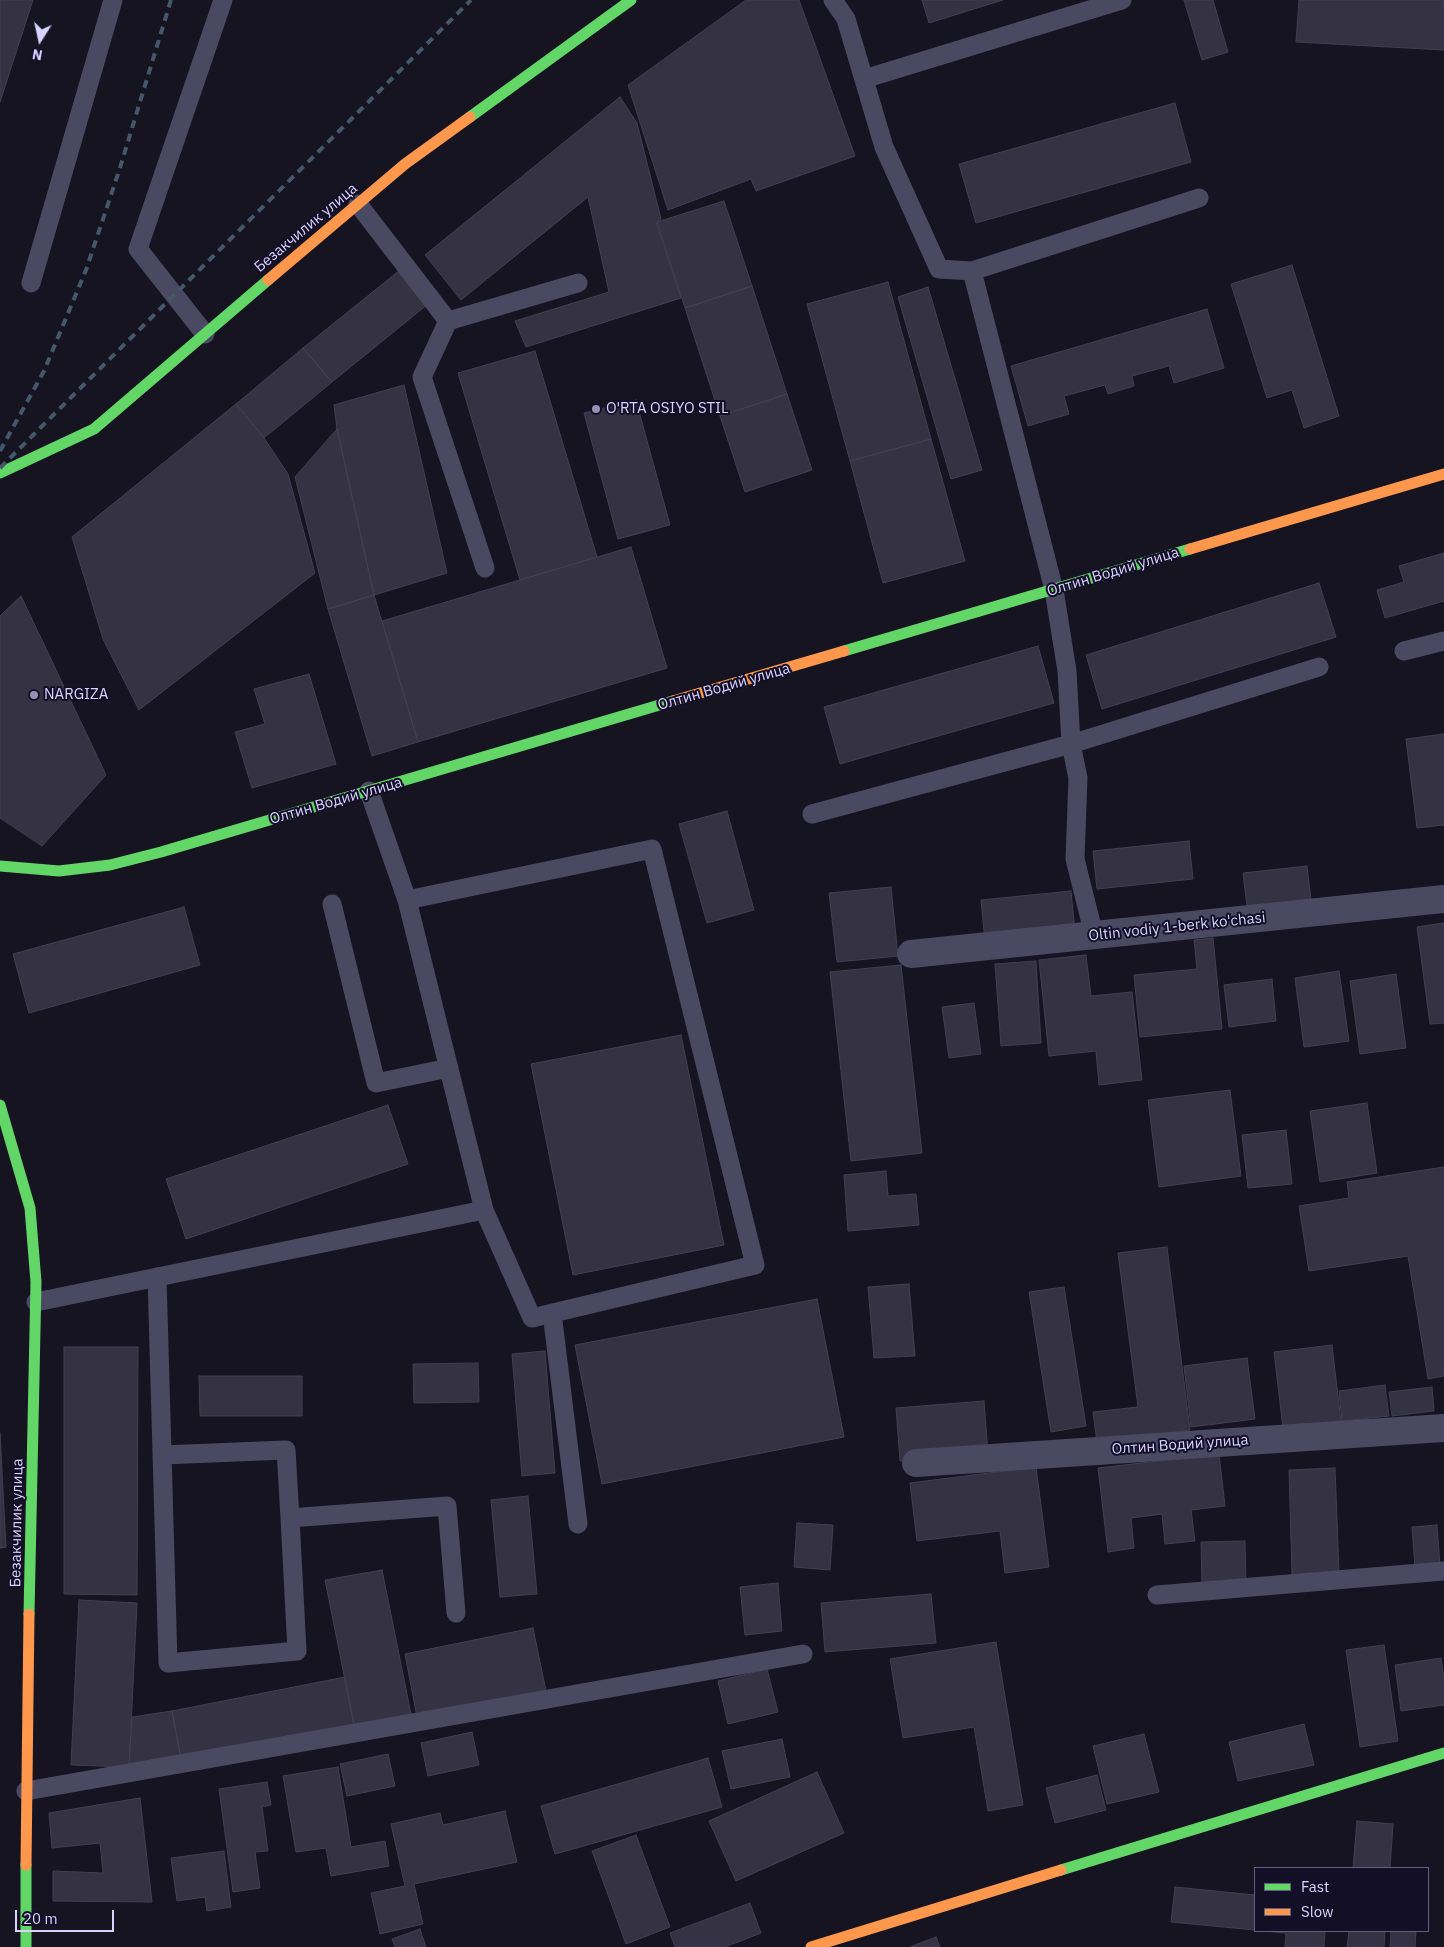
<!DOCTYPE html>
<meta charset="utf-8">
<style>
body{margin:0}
#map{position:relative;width:1444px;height:1947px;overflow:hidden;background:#161421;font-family:"IBM Plex Sans",sans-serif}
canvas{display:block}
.legend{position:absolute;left:1254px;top:1867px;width:175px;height:65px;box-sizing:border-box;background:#130f26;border:1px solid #625e7d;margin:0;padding:6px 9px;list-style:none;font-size:15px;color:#d9d4ff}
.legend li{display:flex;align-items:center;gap:10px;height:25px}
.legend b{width:25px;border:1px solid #625e7d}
.north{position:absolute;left:15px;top:15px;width:50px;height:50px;-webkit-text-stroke:4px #130f26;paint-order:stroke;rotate:190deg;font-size:14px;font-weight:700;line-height:20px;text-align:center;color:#d9d4ff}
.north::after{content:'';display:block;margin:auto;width:18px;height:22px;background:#d9d4ff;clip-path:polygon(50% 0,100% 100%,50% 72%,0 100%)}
.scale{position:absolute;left:15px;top:1910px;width:99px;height:22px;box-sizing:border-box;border:2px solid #d9d4ff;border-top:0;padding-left:6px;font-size:15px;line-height:18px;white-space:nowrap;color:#d9d4ff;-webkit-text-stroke:4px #130f26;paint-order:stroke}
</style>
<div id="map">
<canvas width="1444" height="1947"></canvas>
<ul class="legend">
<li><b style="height:6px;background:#63d668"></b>Fast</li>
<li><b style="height:6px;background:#ff974d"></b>Slow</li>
</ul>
<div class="north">N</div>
<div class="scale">20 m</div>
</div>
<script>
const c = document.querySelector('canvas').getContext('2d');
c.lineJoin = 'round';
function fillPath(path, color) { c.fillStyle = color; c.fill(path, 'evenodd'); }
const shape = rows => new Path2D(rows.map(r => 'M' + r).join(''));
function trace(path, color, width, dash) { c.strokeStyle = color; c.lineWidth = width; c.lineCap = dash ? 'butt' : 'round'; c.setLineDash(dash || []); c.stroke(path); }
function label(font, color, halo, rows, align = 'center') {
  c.font = font + ' "IBM Plex Sans",sans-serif'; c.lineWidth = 4; c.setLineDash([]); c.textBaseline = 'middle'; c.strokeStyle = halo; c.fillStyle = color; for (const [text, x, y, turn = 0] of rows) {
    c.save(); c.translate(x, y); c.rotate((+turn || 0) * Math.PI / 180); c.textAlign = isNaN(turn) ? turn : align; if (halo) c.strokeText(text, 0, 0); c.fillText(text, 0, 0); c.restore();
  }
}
const building = shape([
 [0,0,33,0,0,102,0,0],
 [746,0,799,0,855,156,756,191,751,179,668,210,628,85,746,0],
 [922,0,1003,0,929,23,922,0],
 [1184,0,1213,0,1228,52,1202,60,1184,0],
 [1299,0,1444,0,1444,50,1296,42,1299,0],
 [620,97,637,123,661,219,656,222,681,298,526,347,515,321,609,292,588,197,461,300,425,255,620,97],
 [1175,103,1191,162,976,223,959,164,1175,103],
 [724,201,752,286,685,308,657,222,724,201],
 [1292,265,1339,416,1304,428,1292,390,1267,398,1231,284,1292,265],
 [400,270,428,304,332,382,303,348,400,270],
 [888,282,931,439,850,461,807,304,888,282],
 [752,286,787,394,720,416,685,308,752,286],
 [928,287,982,470,951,479,898,297,928,287],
 [1207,309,1224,368,1174,383,1169,366,1132,376,1134,386,1108,394,1105,385,1064,396,1069,414,1028,426,1011,366,1207,309],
 [303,348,332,382,264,438,236,404,303,348],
 [535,351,597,557,520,580,458,373,535,351],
 [404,385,447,573,374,595,337,429,334,405,404,385],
 [787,394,812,470,745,492,720,416,787,394],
 [636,400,670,525,618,539,584,413,636,400],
 [236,404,264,438,288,474,315,573,139,710,103,639,72,537,236,404],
 [337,429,374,595,328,609,295,477,337,429],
 [931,439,965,561,883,583,850,461,931,439],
 [631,547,667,668,418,742,382,621,631,547],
 [1444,553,1444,601,1385,618,1377,590,1404,582,1399,566,1444,553],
 [1319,583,1336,637,1102,709,1086,655,1319,583],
 [374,595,418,742,372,756,328,609,374,595],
 [21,596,106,775,42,846,0,818,0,616,21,596],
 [1038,646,1054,703,840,764,824,707,1038,646],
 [309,674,336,764,252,788,235,732,265,724,254,689,309,674],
 [1444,734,1444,825,1417,828,1406,739,1444,734],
 [727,811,754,910,707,923,679,824,727,811],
 [1189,841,1193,879,1097,889,1093,851,1189,841],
 [1307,866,1312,907,1248,915,1243,873,1307,866],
 [891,887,898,956,837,962,829,893,891,887],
 [1071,891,1075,932,985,941,981,900,1071,891],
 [184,907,200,965,29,1013,13,954,184,907],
 [1444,923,1444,1023,1430,1024,1417,927,1444,923],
 [1213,938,1222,1029,1140,1037,1134,975,1197,969,1194,940,1213,938],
 [1086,955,1091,996,1132,992,1142,1080,1099,1085,1096,1051,1049,1056,1039,960,1086,955],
 [1036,961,1041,1043,1001,1046,995,964,1036,961],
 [901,965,922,1153,851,1161,830,972,901,965],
 [1339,971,1349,1041,1304,1047,1295,978,1339,971],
 [1396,974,1406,1048,1360,1054,1350,981,1396,974],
 [1272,979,1276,1021,1229,1027,1224,985,1272,979],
 [974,1003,981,1054,949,1058,942,1007,974,1003],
 [681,1035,724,1245,573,1275,531,1064,681,1035],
 [1230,1090,1241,1176,1159,1187,1148,1100,1230,1090],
 [1367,1103,1377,1173,1320,1182,1310,1111,1367,1103],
 [388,1105,408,1164,186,1239,166,1179,388,1105],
 [1286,1130,1292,1184,1248,1188,1242,1135,1286,1130],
 [1444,1167,1444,1376,1428,1379,1408,1256,1309,1271,1299,1206,1349,1198,1347,1182,1444,1167],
 [886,1171,888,1196,916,1194,919,1225,848,1231,844,1175,886,1171],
 [1167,1247,1190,1430,1097,1442,1093,1412,1138,1407,1118,1253,1167,1247],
 [909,1284,915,1356,874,1358,868,1287,909,1284],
 [1064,1287,1086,1426,1051,1432,1029,1292,1064,1287],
 [817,1299,844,1437,602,1484,575,1345,817,1299],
 [1332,1345,1341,1422,1283,1428,1274,1352,1332,1345],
 [64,1347,138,1347,137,1595,64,1594,64,1347],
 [545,1351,555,1473,522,1476,512,1354,545,1351],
 [1247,1358,1255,1419,1191,1427,1184,1366,1247,1358],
 [478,1363,479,1402,414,1403,413,1364,478,1363],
 [199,1376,302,1376,302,1416,200,1416,199,1376],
 [1385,1385,1389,1416,1342,1421,1339,1391,1385,1385],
 [1432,1387,1434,1411,1392,1416,1389,1392,1432,1387],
 [984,1401,988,1454,900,1461,896,1408,984,1401],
 [0,1433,6,1547,0,1548,0,1433],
 [1219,1454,1225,1506,1191,1510,1195,1541,1165,1544,1162,1514,1131,1518,1134,1548,1108,1552,1098,1468,1219,1454],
 [1036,1467,1049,1567,1005,1573,1000,1531,917,1541,910,1483,1036,1467],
 [1335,1468,1339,1573,1292,1575,1289,1470,1335,1468],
 [528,1496,537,1594,500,1597,491,1500,528,1496],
 [797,1523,833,1525,830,1570,794,1567,797,1523],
 [1437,1525,1440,1567,1415,1568,1412,1527,1437,1525],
 [1245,1541,1246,1582,1202,1583,1201,1542,1245,1541],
 [382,1570,411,1714,354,1725,325,1580,382,1570],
 [778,1583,782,1631,745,1635,740,1587,778,1583],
 [931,1594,936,1643,825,1652,821,1603,931,1594],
 [79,1600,137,1603,129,1767,71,1765,79,1600],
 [533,1628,546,1691,417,1717,405,1654,533,1628],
 [996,1642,1023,1805,988,1811,974,1727,903,1738,890,1659,996,1642],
 [1384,1645,1398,1741,1360,1747,1346,1650,1384,1645],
 [1441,1658,1444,1680,1444,1705,1401,1711,1395,1665,1441,1658],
 [767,1669,778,1712,728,1724,718,1681,767,1669],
 [345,1677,354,1725,181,1759,172,1711,345,1677],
 [172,1711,181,1759,129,1767,132,1717,172,1711],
 [1304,1724,1314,1765,1238,1781,1229,1742,1304,1724],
 [472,1732,479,1765,428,1776,421,1743,472,1732],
 [1144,1734,1159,1792,1107,1804,1093,1746,1144,1734],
 [782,1739,790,1777,731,1789,722,1751,782,1739],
 [388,1754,395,1786,347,1796,340,1764,388,1754],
 [708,1758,722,1807,555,1854,541,1806,708,1758],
 [338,1767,351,1847,385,1841,389,1866,331,1876,326,1848,296,1852,283,1776,338,1767],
 [817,1772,844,1833,736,1881,709,1821,817,1772],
 [1097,1775,1106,1810,1055,1823,1046,1788,1097,1775],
 [267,1782,271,1805,262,1807,268,1851,255,1852,260,1888,233,1892,219,1789,267,1782],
 [140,1798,152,1902,53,1901,53,1871,103,1873,100,1843,52,1848,49,1813,140,1798],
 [505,1811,517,1862,414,1884,423,1924,380,1934,371,1893,405,1886,391,1824,440,1813,443,1825,505,1811],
 [1357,1821,1393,1824,1390,1868,1353,1868,1357,1821],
 [636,1835,670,1927,626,1944,592,1851,636,1835],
 [224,1851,231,1907,207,1911,205,1897,177,1901,171,1858,224,1851],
 [1175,1887,1255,1895,1255,1930,1171,1922,1175,1887],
 [750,1903,761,1933,725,1947,675,1947,670,1933,750,1903],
 [420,1929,426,1947,395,1947,392,1939,420,1929],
 [1263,1931,1325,1931,1324,1947,1285,1947,1286,1933,1263,1931],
 [1349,1931,1385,1931,1384,1947,1347,1947,1349,1931],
 [1391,1931,1416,1931,1415,1947,1390,1947,1391,1931],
 [936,1937,940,1947,910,1947,936,1937]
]);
const lane = shape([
 [833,0,846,19,884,147,939,269,972,271,1054,590,1067,671,1071,744,1078,778,1075,859,1094,935],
 [864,79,1122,0],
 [358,204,448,321,578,283],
 [972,271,1199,198],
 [31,283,113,0],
 [448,321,422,377,485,568],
 [205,334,138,249,223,0],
 [1404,651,1444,641],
 [369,791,407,900],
 [812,814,1071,744,1319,667],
 [332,904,376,1083,449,1068],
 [157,1277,168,1663,297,1651,290,1518,447,1506,456,1613],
 [36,1302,484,1210,407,900,652,849,755,1265,532,1318,484,1210],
 [552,1313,578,1524],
 [162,1455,286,1450,290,1518],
 [1157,1595,1444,1571],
 [26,1791,803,1654]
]);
const street = shape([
 [911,954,1444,899],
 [916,1463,1444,1428]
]);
const fast = shape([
 [470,117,631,0],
 [0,473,94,429,268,280],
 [844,651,1190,549],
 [0,866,59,871,110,865,161,852,673,701],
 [0,1105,30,1208,36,1282,29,1614],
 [26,1865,26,1947],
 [1061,1870,1444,1753]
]);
const slow = shape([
 [268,280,405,164,470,117],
 [1190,549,1444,474],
 [673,701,844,651],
 [26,1865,29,1614],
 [811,1947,1061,1870]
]);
const rail = shape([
 [0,451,44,371,86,270,119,171,171,0],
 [0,468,471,0]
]);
const markers = [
 [596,409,5,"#9591b1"],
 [34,695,5,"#9591b1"]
];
const streetNames = [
 ["Безакчилик улица",306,228,-40],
 ["Олтин Водий улица",1113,572,-17],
 ["Олтин Водий улица",724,687,-16],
 ["Олтин Водий улица",336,801,-16],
 ["Oltin vodiy 1-berk ko'chasi",1177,927,-6],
 ["Олтин Водий улица",1180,1445,-4],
 ["Безакчилик улица",17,1523,-89]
];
const poiNames = [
 ["O'RTA OSIYO STIL",606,409],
 ["NARGIZA",44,695]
];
fillPath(building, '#343243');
trace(building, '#433f54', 1);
trace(lane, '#4a4962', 19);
trace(street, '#4a4962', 28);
trace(fast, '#63d668', 11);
trace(slow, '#ff974d', 11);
trace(rail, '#43596b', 4, [8, 6]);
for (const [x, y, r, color] of markers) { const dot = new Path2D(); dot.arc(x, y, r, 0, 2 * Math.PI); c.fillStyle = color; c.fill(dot); trace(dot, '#130f26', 2); }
label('15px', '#d9d4ff', '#130f26', streetNames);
label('15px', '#d9d4ff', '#130f26', poiNames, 'left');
</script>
